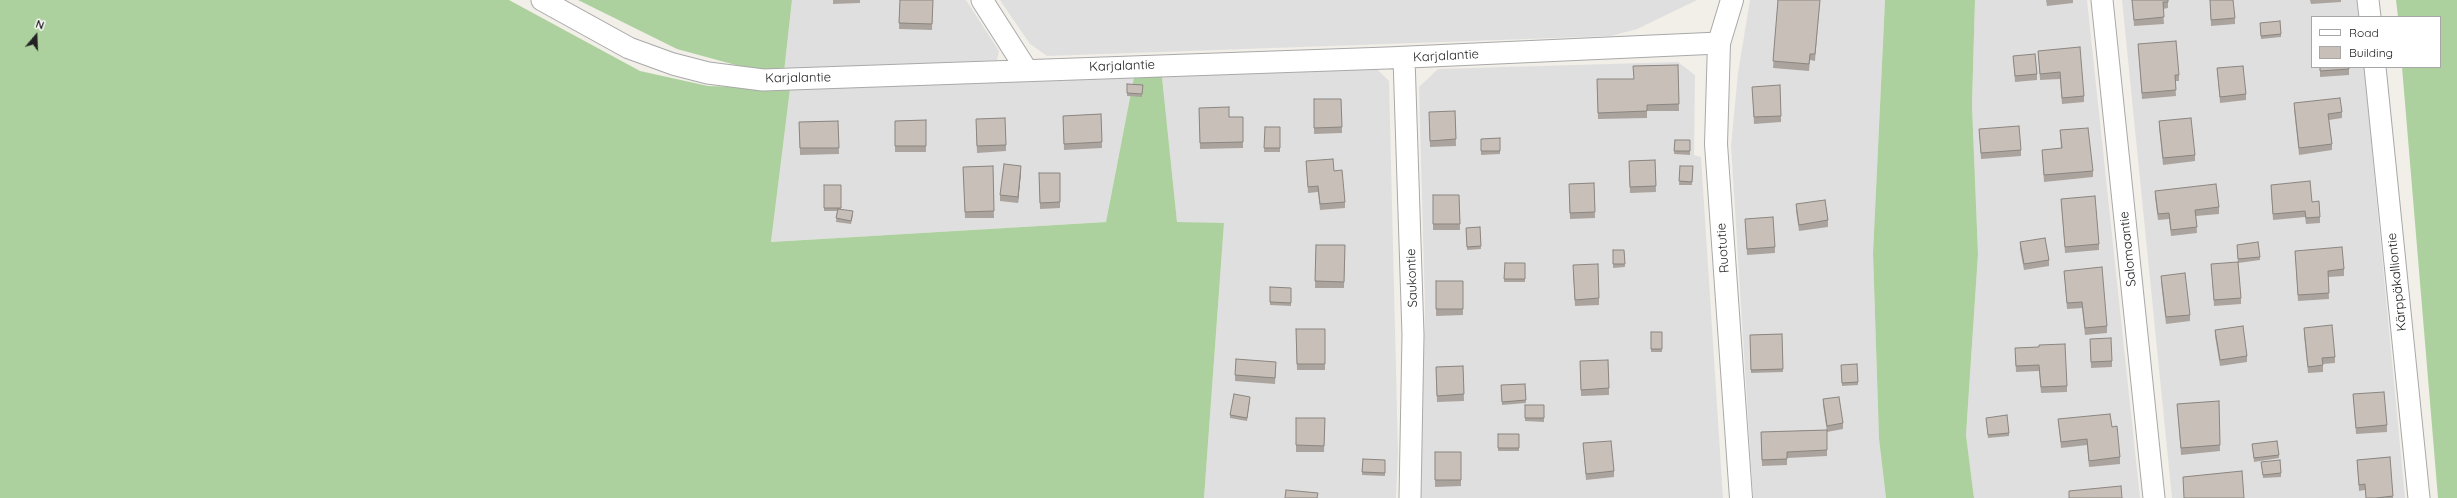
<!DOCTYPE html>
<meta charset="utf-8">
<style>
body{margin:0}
#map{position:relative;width:2457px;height:498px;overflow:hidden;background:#f2efe9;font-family:Quicksand,sans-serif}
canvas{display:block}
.legend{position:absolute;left:2311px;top:16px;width:130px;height:52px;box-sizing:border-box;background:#fff;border:1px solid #a7a7a7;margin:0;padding:5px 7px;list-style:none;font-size:12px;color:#222}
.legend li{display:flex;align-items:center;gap:8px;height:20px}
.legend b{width:20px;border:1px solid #a7a7a7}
.north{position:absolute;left:16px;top:16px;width:40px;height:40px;-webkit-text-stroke:3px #fff;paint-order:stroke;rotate:19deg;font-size:11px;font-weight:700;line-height:16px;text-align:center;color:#222}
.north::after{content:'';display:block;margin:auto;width:14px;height:18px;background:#222;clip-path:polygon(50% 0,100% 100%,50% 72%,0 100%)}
</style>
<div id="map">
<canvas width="2457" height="498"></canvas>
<ul class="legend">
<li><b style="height:5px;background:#fff"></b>Road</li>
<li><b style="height:11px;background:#c7bfb8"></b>Building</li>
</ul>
<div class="north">N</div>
</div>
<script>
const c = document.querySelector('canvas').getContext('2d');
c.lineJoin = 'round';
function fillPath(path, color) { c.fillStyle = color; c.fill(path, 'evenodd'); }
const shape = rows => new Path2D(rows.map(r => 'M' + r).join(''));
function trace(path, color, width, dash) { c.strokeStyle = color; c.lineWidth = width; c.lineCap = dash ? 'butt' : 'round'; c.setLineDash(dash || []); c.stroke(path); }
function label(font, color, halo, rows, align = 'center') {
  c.font = font + ' Quicksand,sans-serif'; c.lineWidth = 3.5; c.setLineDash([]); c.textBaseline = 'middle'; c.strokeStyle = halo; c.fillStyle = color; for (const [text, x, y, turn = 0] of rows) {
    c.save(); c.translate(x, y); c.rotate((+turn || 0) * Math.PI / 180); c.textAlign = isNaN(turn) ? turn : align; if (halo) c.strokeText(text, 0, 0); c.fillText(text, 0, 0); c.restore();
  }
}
const residential = shape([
 [792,0,966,0,999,51,997,60,784,72],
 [1000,0,1697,0,1637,29,1611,36,1047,56,1030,44],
 [1750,0,1885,0,1873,253,1879,439,1886,498,1753,498,1731,146,1738,73],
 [1975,0,2087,0,2140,498,1974,498,1966,435,1978,254,1972,105],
 [2122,0,2358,0,2359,17,2312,17,2312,67,2364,67,2405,498,2172,498],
 [1678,62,1695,75,1694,155,1701,157,1723,498,1418,498,1425,309,1419,87,1438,69],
 [1376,68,1389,81,1398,453,1396,498,1204,498,1224,223,1177,223,1162,77],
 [1134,77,1106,222,771,242,790,89]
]);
const forest = shape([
 [0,0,509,0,640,71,708,86,790,89,771,242,1106,222,1134,77,1162,77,1177,222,1224,223,1204,498,0,498],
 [578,0,792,0,784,72,743,67,677,49],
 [1885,0,1975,0,1972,105,1978,254,1966,435,1974,498,1886,498,1879,439,1873,253],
 [2396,0,2457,0,2457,498,2438,498,2402,67,2440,67,2440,17,2398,17]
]);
const minor = shape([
 [542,0,629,48,673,64,708,73,763,80,1387,58,1719,43],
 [982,0,1026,69],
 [2102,0,2154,498],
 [2368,0,2370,17],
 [1404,58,1413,335,1410,498],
 [2375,67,2419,498]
]);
const tertiary = shape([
 [1732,0,1719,43,1716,144,1741,498]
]);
const wall = shape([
 [833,0,860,0,860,3,833,4],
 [900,0,933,0,932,30,899,29],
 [1778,0,1820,0,1815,61,1810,60,1809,71,1773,68],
 [2046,0,2073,0,2073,3,2047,6],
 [2132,0,2168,0,2168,8,2163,9,2164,24,2134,26],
 [2210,0,2235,18,2235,24,2211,26],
 [2310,0,2341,0,2341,2,2311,4],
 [2260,23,2281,34,2281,37,2261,39],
 [2138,44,2179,75,2179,81,2175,81,2176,96,2142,99],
 [2038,51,2084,96,2084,102,2062,104,2060,79,2040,80],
 [2013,56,2037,74,2037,80,2015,82],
 [1678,65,1679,111,1647,111,1647,118,1598,119,1597,79,1634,79],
 [2320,67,2349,67,2349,75,2320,77],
 [2217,68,2246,94,2246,100,2220,103],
 [1127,84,1143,85,1142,97,1127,96],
 [1752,87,1781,116,1781,122,1754,124],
 [1314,99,1341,99,1342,133,1314,134],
 [2294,103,2342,112,2342,118,2329,120,2332,144,2332,150,2299,155,2294,109],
 [1199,108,1229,117,1243,117,1243,148,1200,149],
 [1455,111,1456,146,1430,147,1429,118],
 [1101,114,1102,148,1064,150,1063,116],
 [926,120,926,152,895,152,895,121],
 [838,121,839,154,800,155,799,122],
 [2159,121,2195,155,2195,161,2163,165,2159,127],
 [976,126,1006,145,1006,151,977,153],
 [1265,127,1280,127,1280,152,1264,152],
 [1979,129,2021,150,2021,156,1981,159],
 [2060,130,2093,171,2093,177,2044,182,2042,150,2061,149],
 [1500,138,1500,154,1481,155,1481,139],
 [1675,140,1690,140,1690,155,1674,154],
 [1655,160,1656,192,1630,193,1629,161],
 [1306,161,1334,171,1345,202,1345,208,1320,210,1318,192,1308,193],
 [993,166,994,218,965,218,963,167],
 [1680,166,1693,166,1692,185,1679,185],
 [1021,172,1018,203,1000,201,1000,195],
 [1039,173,1060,173,1060,208,1040,209],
 [1594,183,1595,218,1570,219,1569,184],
 [824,185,841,185,841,209,853,215,851,224,836,222,837,211,824,211],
 [2271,185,2312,202,2320,217,2320,223,2306,224,2305,217,2273,220,2271,191],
 [2155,191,2219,207,2219,214,2196,216,2197,233,2171,236,2169,219,2158,220,2155,197],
 [1433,195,1459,195,1460,230,1433,230],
 [2061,199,2099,244,2099,250,2065,253],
 [1796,204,1828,220,1828,227,1799,231,1796,211],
 [1745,219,1775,247,1775,253,1747,255],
 [1480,227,1481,249,1467,250,1466,228],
 [2020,242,2049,260,2049,266,2024,270,2020,249],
 [1316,245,1345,245,1344,288,1315,288],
 [2237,245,2260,257,2260,260,2238,263],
 [1613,250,1624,250,1625,267,1613,268],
 [2295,251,2344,269,2344,276,2328,277,2329,299,2298,301],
 [1505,263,1525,263,1525,282,1504,282],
 [2211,264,2241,298,2241,304,2214,306],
 [1573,271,1599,298,1599,305,1575,306],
 [2064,271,2107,326,2107,333,2085,335,2082,308,2067,309],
 [2161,276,2190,315,2190,321,2166,324,2161,282],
 [1436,281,1463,281,1463,315,1436,316],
 [1270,287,1291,288,1291,306,1270,305],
 [2304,328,2335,357,2335,363,2323,364,2323,372,2308,373,2304,335],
 [1296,329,1325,329,1325,370,1297,370],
 [2215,330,2247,356,2247,362,2220,366,2215,336],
 [1651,332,1662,332,1662,352,1651,352],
 [1782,334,1783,372,1751,373,1750,335],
 [2090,339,2112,361,2112,367,2091,368],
 [2039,347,2067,386,2067,392,2041,393,2039,371,2016,372,2015,354],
 [1580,361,1609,388,1609,395,1581,396],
 [1463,366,1464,401,1437,402,1436,367],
 [1276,368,1275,384,1235,381,1235,375],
 [1841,369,1858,382,1858,385,1842,386],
 [1525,384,1526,403,1502,405,1501,385],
 [2353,394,2387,425,2387,432,2356,434],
 [1823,399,1843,423,1843,429,1827,432,1823,405],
 [1250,400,1247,421,1230,418,1230,415],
 [2219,401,2220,451,2181,455,2177,404],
 [1525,405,1544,405,1544,422,1525,421],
 [1296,418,1325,418,1324,452,1296,452],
 [1986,418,2009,433,2009,436,1988,438],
 [2058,419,2112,427,2120,457,2120,464,2089,467,2087,445,2061,448],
 [1827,430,1827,456,1787,458,1787,465,1762,466,1761,432],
 [1498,434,1519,434,1519,451,1498,451],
 [1583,443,1614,471,1614,477,1586,480],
 [2252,444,2279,455,2279,458,2254,462],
 [1435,452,1461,452,1461,486,1435,487],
 [2390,457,2393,498,2366,498,2365,490,2359,491,2357,460],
 [1363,459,1385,460,1385,476,1362,475],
 [2261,462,2281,473,2281,477,2263,478]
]);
const shadedWall = shape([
 [1021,166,1021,172,1018,203,1018,197]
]);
const building = shape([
 [900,0,933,0,932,24,899,23,900,0],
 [1778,0,1820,0,1815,54,1810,54,1809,64,1773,61,1778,0],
 [2132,0,2168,0,2168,2,2163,2,2164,17,2134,20,2132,0],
 [2210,0,2233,0,2235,18,2211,20,2210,0],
 [2280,21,2281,34,2261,36,2260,23,2280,21],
 [2176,41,2179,75,2175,75,2176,90,2142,93,2138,44,2176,41],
 [2080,47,2084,96,2062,98,2060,72,2040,74,2038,51,2080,47],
 [2035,54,2037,74,2015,76,2013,56,2035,54],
 [1678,65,1679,104,1647,105,1647,111,1598,113,1597,79,1634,79,1633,66,1678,65],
 [2243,66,2246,94,2220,97,2217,68,2243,66],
 [2320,67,2349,67,2349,69,2320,71,2320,67],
 [1127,84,1143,85,1142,94,1127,93,1127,84],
 [1780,85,1781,116,1754,117,1752,87,1780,85],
 [2340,98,2342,112,2328,114,2332,144,2299,148,2294,103,2340,98],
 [1314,99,1341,99,1342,127,1314,128,1314,99],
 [1229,107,1229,117,1243,117,1243,142,1200,143,1199,108,1229,107],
 [1455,111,1456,139,1430,141,1429,112,1455,111],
 [1101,114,1102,142,1064,144,1063,116,1101,114],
 [1005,118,1006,145,977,146,976,119,1005,118],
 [2191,118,2195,155,2163,158,2159,121,2191,118],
 [926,120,926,146,895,146,895,121,926,120],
 [838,121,839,148,800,148,799,122,838,121],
 [2019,126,2021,150,1981,153,1979,129,2019,126],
 [1265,127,1280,127,1280,148,1264,148,1265,127],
 [2088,128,2093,171,2044,175,2042,150,2062,148,2060,130,2088,128],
 [1500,138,1500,151,1481,151,1481,139,1500,138],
 [1675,140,1690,140,1690,151,1674,151,1675,140],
 [1333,159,1334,171,1342,170,1345,202,1320,204,1318,186,1308,187,1306,161,1333,159],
 [1655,160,1656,186,1630,187,1629,161,1655,160],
 [1004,164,1021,166,1018,197,1000,195,1004,164],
 [993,166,994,211,965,212,963,167,993,166],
 [1680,166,1693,166,1692,182,1679,181,1680,166],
 [1039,173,1060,173,1060,202,1040,203,1039,173],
 [2310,181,2312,202,2319,201,2320,217,2306,218,2305,211,2273,214,2271,185,2310,181],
 [1594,183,1595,212,1570,213,1569,184,1594,183],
 [2216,184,2219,207,2195,210,2197,227,2171,230,2169,213,2158,214,2155,191,2216,184],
 [824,185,841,185,841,208,824,208,824,185],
 [1433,195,1459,195,1460,224,1433,224,1433,195],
 [2095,196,2099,244,2065,247,2061,199,2095,196],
 [1825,200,1828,220,1799,225,1796,204,1825,200],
 [838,209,853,211,851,221,836,218,838,209],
 [1773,217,1775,247,1747,249,1745,219,1773,217],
 [1480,227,1481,246,1467,247,1466,228,1480,227],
 [2045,238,2049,260,2024,264,2020,242,2045,238],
 [2258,242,2260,257,2238,259,2237,245,2258,242],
 [1316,245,1345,245,1344,282,1315,281,1316,245],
 [2342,247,2344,269,2328,271,2329,293,2298,295,2295,251,2342,247],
 [1613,250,1624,250,1625,264,1613,264,1613,250],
 [2238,262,2241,298,2214,300,2211,264,2238,262],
 [1505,263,1525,263,1525,279,1504,279,1505,263],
 [1598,264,1599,298,1575,300,1573,265,1598,264],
 [2102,267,2107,326,2085,328,2082,302,2067,303,2064,271,2102,267],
 [2185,273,2190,315,2166,317,2161,276,2185,273],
 [1436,281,1463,281,1463,309,1436,309,1436,281],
 [1270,287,1291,288,1291,303,1270,302,1270,287],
 [2332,325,2335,357,2322,358,2323,365,2308,367,2304,328,2332,325],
 [2243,326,2247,356,2220,360,2215,330,2243,326],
 [1296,329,1325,329,1325,364,1297,364,1296,329],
 [1651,332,1662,332,1662,349,1651,349,1651,332],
 [1782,334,1783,369,1751,370,1750,335,1782,334],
 [2111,338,2112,361,2091,362,2090,339,2111,338],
 [2065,344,2067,386,2041,387,2039,365,2016,366,2015,348,2039,347,2039,345,2065,344],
 [1236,359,1276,362,1275,378,1235,375,1236,359],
 [1608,360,1609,388,1581,390,1580,361,1608,360],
 [1857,364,1858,382,1842,383,1841,365,1857,364],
 [1463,366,1464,394,1437,396,1436,367,1463,366],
 [1525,384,1526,400,1502,402,1501,385,1525,384],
 [2384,392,2387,425,2356,428,2353,394,2384,392],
 [1234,394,1250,397,1247,418,1230,415,1234,394],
 [1839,397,1843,423,1827,426,1823,399,1839,397],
 [2219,401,2220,445,2181,448,2177,404,2219,401],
 [1525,405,1544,405,1544,418,1525,418,1525,405],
 [2110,414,2112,427,2117,426,2120,457,2089,461,2087,439,2061,442,2058,419,2110,414],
 [2007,415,2009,433,1988,435,1986,418,2007,415],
 [1296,418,1325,418,1324,446,1296,445,1296,418],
 [1827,430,1827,450,1787,452,1787,459,1762,460,1761,432,1827,430],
 [1498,434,1519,434,1519,448,1498,448,1498,434],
 [1611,441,1614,471,1586,474,1583,443,1611,441],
 [2277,441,2279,455,2254,458,2252,444,2277,441],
 [1435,452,1461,452,1461,480,1435,480,1435,452],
 [2390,457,2393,496,2376,498,2366,498,2365,484,2359,485,2357,460,2390,457],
 [1363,459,1385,460,1385,473,1362,472,1363,459],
 [2280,460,2281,473,2263,475,2261,462,2280,460],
 [2242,471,2244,498,2184,498,2183,477,2242,471],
 [2121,486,2122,498,2069,498,2069,491,2121,486],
 [1286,490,1318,493,1317,498,1285,498,1286,490]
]);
const streetNames = [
 ["Karjalantie",1446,56,-3],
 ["Karjalantie",1122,66,-2],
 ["Karjalantie",798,78,-1],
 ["Ruotutie",1723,248,-94],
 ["Salomaantie",2128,249,-96],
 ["Saukontie",1412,278,-92],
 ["Kärppäkalliontie",2397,282,-96]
];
fillPath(residential, '#e0dfdf');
fillPath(forest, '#add19e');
trace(minor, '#a9a9a9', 23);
trace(tertiary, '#a9a9a9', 24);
trace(minor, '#fff', 21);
trace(tertiary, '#fff', 22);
fillPath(wall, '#aba49e');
fillPath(shadedWall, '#8b8681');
fillPath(building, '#c7bfb8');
trace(building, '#8b8681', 1);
label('13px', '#222', '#fff', streetNames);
</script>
